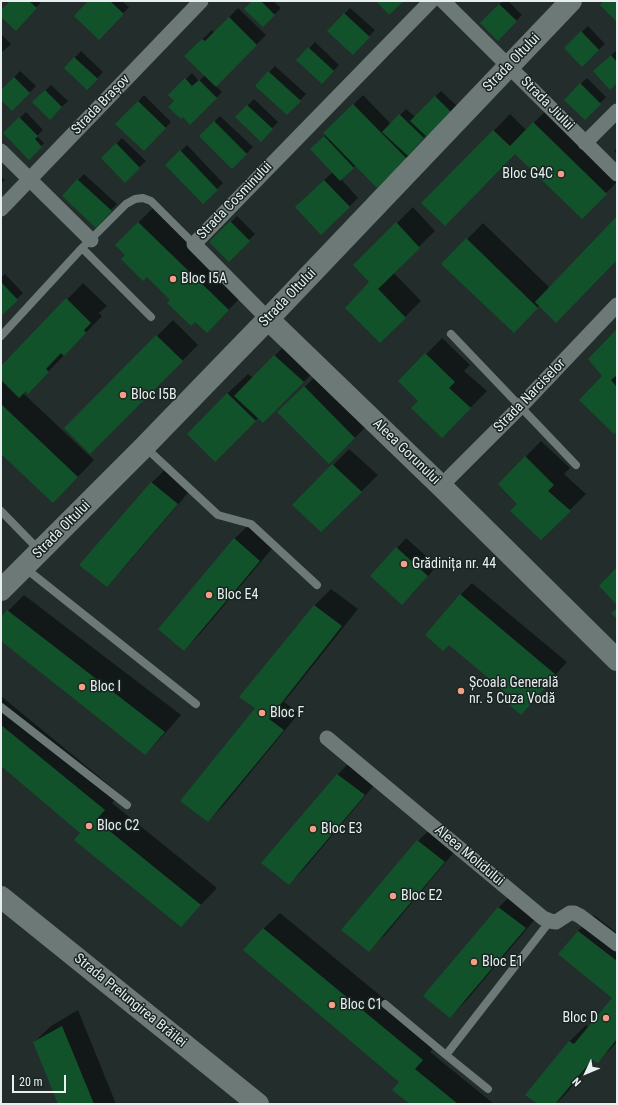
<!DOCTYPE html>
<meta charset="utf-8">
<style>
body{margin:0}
#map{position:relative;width:618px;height:1105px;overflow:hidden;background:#232e2c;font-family:"Roboto Condensed",sans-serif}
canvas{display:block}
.frame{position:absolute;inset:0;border:2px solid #e8efee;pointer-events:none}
.north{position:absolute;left:566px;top:1053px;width:40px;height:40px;-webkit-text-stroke:3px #192522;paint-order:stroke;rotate:226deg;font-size:11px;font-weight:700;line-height:16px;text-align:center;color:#e8efee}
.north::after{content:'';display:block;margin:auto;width:14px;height:18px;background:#e8efee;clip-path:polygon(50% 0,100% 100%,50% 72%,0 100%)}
.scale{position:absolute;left:12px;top:1075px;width:54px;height:18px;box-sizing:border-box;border:2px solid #e8efee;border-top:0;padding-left:5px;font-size:12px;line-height:14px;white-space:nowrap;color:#e8efee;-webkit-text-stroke:3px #192522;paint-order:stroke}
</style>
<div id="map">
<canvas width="618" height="1105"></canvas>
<div class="frame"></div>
<div class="north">N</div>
<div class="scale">20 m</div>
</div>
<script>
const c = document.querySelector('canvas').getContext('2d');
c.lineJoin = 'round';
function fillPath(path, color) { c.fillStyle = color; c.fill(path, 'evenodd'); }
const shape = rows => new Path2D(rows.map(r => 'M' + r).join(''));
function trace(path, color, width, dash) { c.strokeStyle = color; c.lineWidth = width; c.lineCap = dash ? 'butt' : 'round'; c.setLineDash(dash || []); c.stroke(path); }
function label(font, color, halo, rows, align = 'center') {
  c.font = font + ' "Roboto Condensed",sans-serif'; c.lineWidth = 3; c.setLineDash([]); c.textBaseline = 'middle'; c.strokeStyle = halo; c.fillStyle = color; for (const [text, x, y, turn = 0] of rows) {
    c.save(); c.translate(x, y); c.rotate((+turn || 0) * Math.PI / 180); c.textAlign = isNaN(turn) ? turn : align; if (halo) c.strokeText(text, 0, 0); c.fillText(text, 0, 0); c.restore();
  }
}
const shadow = shape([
 [11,1,42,1,22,23,1,16,1,12],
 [89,1,122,1,129,7,105,33],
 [253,1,273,1,281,8,263,26],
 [503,1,508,1,522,15,498,39,481,23],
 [238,8,266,35,216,86,222,92,190,123,175,101,170,95,192,73,199,81,205,75,186,56,212,30,214,33],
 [350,8,375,30,359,47,344,14],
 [588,26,605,44,582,65,565,48],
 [1,34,11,44,1,53],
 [315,42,339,65,322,83,298,60],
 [617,50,617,82,600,65],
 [81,51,103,72,87,89,65,68],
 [275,66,306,94,293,108,256,86],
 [20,71,36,86,12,110,1,99,1,92],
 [587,78,606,97,585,119,565,99],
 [51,85,68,101,50,118,34,102],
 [441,91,457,106,426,135,414,148,416,149,377,187,356,165,341,179,358,198,349,207,305,198,333,172,311,149,326,134,325,133,363,95,391,124,406,109,415,117],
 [144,95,171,122,144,150,117,124],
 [254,99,278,122,261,140,236,117],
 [550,107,617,172,617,182,582,217,516,153,423,203,510,114,526,130],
 [26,112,43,130,37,136,44,143,29,159,4,133],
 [220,116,253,147,232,168,200,136],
 [122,138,146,161,125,181,102,158],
 [187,145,223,183,203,203,166,165],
 [617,148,617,154,614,151],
 [84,174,117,204,102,220,63,196],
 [1,177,5,180,1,184],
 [155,206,245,293,207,332,172,300,116,245],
 [413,207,435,231,393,272,421,301,405,317,355,265],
 [237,216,255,234,229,260,211,242],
 [617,217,617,259,540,305,514,331,443,264,483,223,550,288],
 [5,274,23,293,1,315,1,277],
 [83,283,107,306,99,313,102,316,44,376,23,393,94,460,69,486,1,453,1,368],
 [173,320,198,345,90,453,65,428],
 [617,330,617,430,604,376],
 [442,338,470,365,464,371,487,391,442,436,419,401,400,381],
 [291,339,320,366,263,422,259,417,215,460,227,394,248,374,253,378],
 [321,371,371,422,329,463,279,412],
 [541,441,570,468,564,474,586,494,541,539,519,504,499,484],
 [349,449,378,475,321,531,294,505],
 [168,467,193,487,123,569,107,585,151,483],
 [251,523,276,544,200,634,184,650,234,539],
 [406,538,437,566,411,595,372,576],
 [472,583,567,662,532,701,512,696,460,595],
 [331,589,358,609,284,702,299,713,224,805,208,821,256,708,241,697,315,605],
 [24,595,181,715,161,738,145,754,1,640,1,618],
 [1,696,120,794,112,803,217,888,181,926,82,833,1,764],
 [354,758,380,778,305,868,289,884,263,863,338,774],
 [434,825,460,845,385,935,368,951,418,841],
 [515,891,542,911,466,1001,450,1017,424,996,499,907],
 [280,913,438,1043,430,1052,494,1104,412,1104,400,1082,263,929],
 [594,915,617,933,617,1042,598,1062,594,1060,565,1095,555,1104,539,1104,527,1095,570,1041,586,1025,589,1027,614,997,578,931],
 [78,1010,116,1104,59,1104,34,1042,51,1026]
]);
const building = shape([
 [10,1,29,1,37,8,16,31,1,17,1,10],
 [88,1,110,1,124,14,99,40,74,16],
 [252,1,261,1,275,15,263,27,244,9],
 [376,1,404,1,389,15],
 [604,1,617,1,617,22,600,5],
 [499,4,517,21,498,41,480,23],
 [344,13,370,37,353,55,327,31],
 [229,17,257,45,216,87,184,56,202,39,205,41],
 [581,31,599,50,582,67,564,48],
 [308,47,334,71,322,84,296,60],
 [611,55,617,62,617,83,610,90,593,71],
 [74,57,98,79,87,90,64,68],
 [268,71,301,101,287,115,255,86],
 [14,77,30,93,12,111,1,100,1,90],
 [185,78,192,86,199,80,217,98,190,125,183,117,181,119,168,107,174,101,168,95],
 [580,83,601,104,585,120,564,100],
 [45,90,62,107,50,120,32,102],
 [435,96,452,113,428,138,410,121],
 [138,101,166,128,144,151,115,124],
 [353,104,407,159,377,188,323,133],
 [247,105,273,129,261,142,235,117],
 [399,114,424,138,408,156,382,132],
 [19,117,38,136,35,139,42,147,29,160,3,133],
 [214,121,247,154,232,169,199,136],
 [533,122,607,194,582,219,515,154,445,226,421,203,493,130,510,146],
 [324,136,354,168,340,181,310,149],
 [116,143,140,168,125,183,101,158],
 [180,150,218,190,203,204,165,165],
 [77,179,112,211,96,228,62,196],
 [324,180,350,207,321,235,295,207],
 [617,216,617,260,556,323,535,302],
 [230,221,250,241,229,262,209,242],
 [138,222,229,310,207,333,195,322,191,326,167,303,170,300,147,277,143,281,121,259,125,255,115,245],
 [396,222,420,248,378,289,406,318,380,343,345,308,369,282,353,265],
 [466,238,538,308,514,333,441,264],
 [1,282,18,300,1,316],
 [66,298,91,323,84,330,86,333,64,356,61,353,46,369,49,372,28,394,26,391,19,398,1,380,1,366],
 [617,329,617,375,611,380,617,387,617,432,614,434,579,400,602,376,588,359],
 [156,335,183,361,90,454,64,428],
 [425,353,455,382,449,388,471,408,442,438,411,408,418,401,398,381],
 [274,355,304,382,263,423,234,396],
 [304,386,355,438,329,464,277,412],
 [227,393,256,421,215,462,187,434],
 [1,404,78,477,53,503,1,454],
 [525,456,554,485,548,491,571,511,541,540,510,511,517,504,498,484],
 [332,464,362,492,321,532,292,505],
 [151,482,178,504,107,587,79,565],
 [234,538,260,561,184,651,158,629],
 [396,547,428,576,402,605,370,576],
 [617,567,617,605,599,586],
 [460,594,556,675,521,715,506,702,510,696,449,645,443,651,425,635],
 [314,605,342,626,269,719,284,730,208,822,180,801,255,708,239,697],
 [617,608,617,619,611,613],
 [7,610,165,732,145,755,1,641,1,617],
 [1,725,105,810,96,820,201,905,181,927,74,840,80,833,1,766],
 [337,774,365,795,289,885,261,863],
 [417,840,445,862,369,952,341,930],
 [498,907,526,928,450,1018,423,996],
 [263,928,423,1060,415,1069,458,1104,410,1104,392,1090,399,1082,243,950],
 [578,931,617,961,617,1039,598,1063,592,1060,555,1104,538,1104,525,1095,569,1041,574,1044,612,998,558,954],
 [62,1026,94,1104,58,1104,33,1042]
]);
const lane = shape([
 [82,248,151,317],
 [451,334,576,465],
 [1,336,82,248,126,204,135,199,143,198,151,201,194,244],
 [145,447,218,515,251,524,317,585],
 [1,511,40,551],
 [25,568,196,704],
 [1,707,127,805],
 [385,1004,446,1055,550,921],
 [446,1055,488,1089]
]);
const street = shape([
 [443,1,617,174],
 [585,143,617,111],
 [1,151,91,240],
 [1,209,201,1],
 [268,319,194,244,431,1],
 [441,486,520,407,617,305],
 [327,738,543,918,550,921,556,922,570,913,574,913,580,916,617,944]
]);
const secondary = shape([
 [268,319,441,486,617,660],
 [1,590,144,447,268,319,571,1],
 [1,897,258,1104]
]);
const markers = [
 [561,174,4,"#f39f85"],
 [173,279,4,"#f39f85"],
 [123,395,4,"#f39f85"],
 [404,564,4,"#f39f85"],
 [209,595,4,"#f39f85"],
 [82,687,4,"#f39f85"],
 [461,691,4,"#f39f85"],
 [262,713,4,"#f39f85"],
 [89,826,4,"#f39f85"],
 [313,829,4,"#f39f85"],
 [393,896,4,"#f39f85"],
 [474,962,4,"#f39f85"],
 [332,1005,4,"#f39f85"],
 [606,1018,4,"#f39f85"]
];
const streetNames = [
 ["Strada Oltului",512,63,-46],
 ["Strada Jiului",547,104,45],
 ["Strada Brașov",101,105,-46],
 ["Strada Cosminului",235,201,-46],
 ["Strada Oltului",288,298,-46],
 ["Strada Narciselor",530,396,-46],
 ["Aleea Gorunului",406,452,44],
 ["Strada Oltului",62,530,-45],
 ["Aleea Molidului",469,856,40],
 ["Strada Prelungirea Brăilei",130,1001,39]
];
const poiNames = [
 ["Bloc G4C",553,174,"right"],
 ["Bloc I5A",181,279],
 ["Bloc I5B",131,395],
 ["Grădinița nr. 44",412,564],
 ["Bloc E4",217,595],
 ["Școala Generală",469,683],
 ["nr. 5 Cuza Vodă",469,699],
 ["Bloc I",90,687],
 ["Bloc F",270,713],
 ["Bloc C2",97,826],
 ["Bloc E3",321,829],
 ["Bloc E2",401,896],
 ["Bloc E1",482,962],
 ["Bloc C1",340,1005],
 ["Bloc D",598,1018,"right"]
];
fillPath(shadow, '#0007');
fillPath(building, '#11522b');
trace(lane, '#6c7976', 8);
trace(street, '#6c7976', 15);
trace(secondary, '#6c7976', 22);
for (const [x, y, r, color] of markers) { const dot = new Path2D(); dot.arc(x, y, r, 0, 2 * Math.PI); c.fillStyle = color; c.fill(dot); trace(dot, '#192522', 1.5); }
label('14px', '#e8efee', '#192522', streetNames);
label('14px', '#e8efee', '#192522', poiNames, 'left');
</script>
